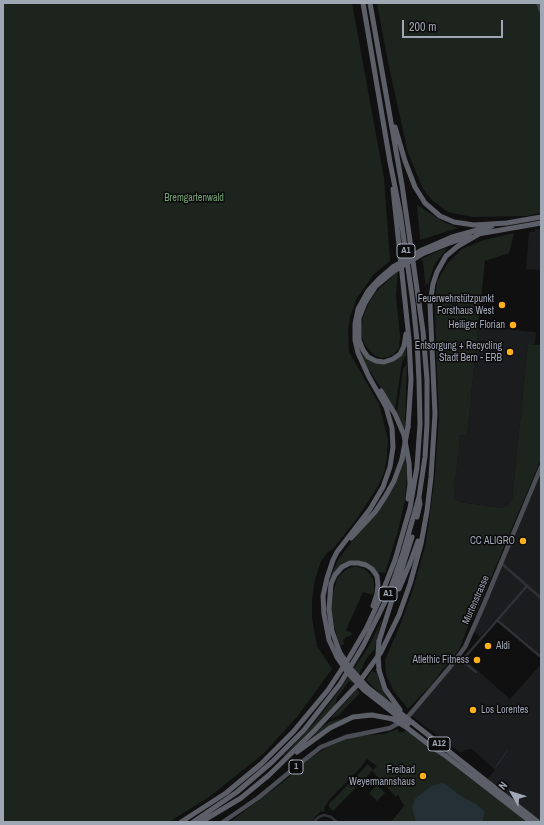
<!DOCTYPE html>
<meta charset="utf-8">
<style>
body{margin:0}
#map{position:relative;width:544px;height:825px;overflow:hidden;background:#101011;font-family:"Archivo Narrow",sans-serif}
canvas{display:block}
.frame{position:absolute;inset:0;border:4px solid #9fa6b4;pointer-events:none}
.north{position:absolute;left:492px;top:773px;width:40px;height:40px;-webkit-text-stroke:3px #0b0b0c;paint-order:stroke;rotate:309deg;font-size:11px;font-weight:700;line-height:16px;text-align:center;color:#9fa6b4}
.north::after{content:'';display:block;margin:auto;width:14px;height:18px;background:#9fa6b4;clip-path:polygon(50% 0,100% 100%,50% 72%,0 100%)}
.scale{position:absolute;left:402px;top:20px;width:101px;height:18px;box-sizing:border-box;border:2px solid #9fa6b4;border-top:0;padding-left:5px;font-size:12px;line-height:14px;white-space:nowrap;color:#9fa6b4;-webkit-text-stroke:3px #0b0b0c;paint-order:stroke}
</style>
<div id="map">
<canvas width="544" height="825"></canvas>
<div class="frame"></div>
<div class="north">N</div>
<div class="scale">200 m</div>
</div>
<script>
const c = document.querySelector('canvas').getContext('2d');
c.lineJoin = 'round';
function fillPath(path, color) { c.fillStyle = color; c.fill(path, 'evenodd'); }
const shape = rows => new Path2D(rows.map(r => 'M' + r).join(''));
function trace(path, color, width, dash) { c.strokeStyle = color; c.lineWidth = width; c.lineCap = dash ? 'butt' : 'round'; c.setLineDash(dash || []); c.stroke(path); }
function label(font, color, halo, rows, align = 'center') {
  c.font = font + ' "Archivo Narrow",sans-serif'; c.lineWidth = 3; c.setLineDash([]); c.textBaseline = 'middle'; c.strokeStyle = halo; c.fillStyle = color; for (const [text, x, y, turn = 0] of rows) {
    c.save(); c.translate(x, y); c.rotate((+turn || 0) * Math.PI / 180); c.textAlign = isNaN(turn) ? turn : align; if (halo) c.strokeText(text, 0, 0); c.fillText(text, 0, 0); c.restore();
  }
}
const built = shape([
 [535,229,541,229,541,270,526,269,529,232,535,232],
 [478,327,536,332,535,344,528,344,512,500,509,504,503,508,460,502,455,499,454,493,460,435,467,436],
 [541,469,541,655,497,618,480,637,473,631],
 [460,655,510,699,541,664,541,822,535,822,485,782,495,770,472,749,464,750,461,753,409,714]
]);
const green = shape([
 [3,3,352,3,384,178,390,261,374,274,357,298,350,317,348,331,349,352,379,404,388,440,387,456,385,470,378,486,358,517,333,549,328,552,321,561,314,583,312,601,312,618,317,646,332,669,297,717,263,754,209,797,169,822,3,822],
 [377,3,536,3,541,15,541,213,526,216,472,217,448,212,432,200,423,189,408,153,388,62],
 [417,205,444,222,458,228,420,240],
 [514,233,509,253,485,261,467,436,460,435,454,493,455,499,460,502,503,508,509,504,512,500,528,344,541,345,541,459,491,578,475,615,468,626,460,648,430,686,408,709,393,690,386,675,385,660,401,623,413,589,426,543,435,476,439,418,436,347,435,301,437,282,447,264,462,249,484,240],
 [448,247,434,265,428,286,428,283,426,284,427,299,423,262,421,259],
 [398,271,396,295,400,336,399,348,394,354,388,357,381,358,374,355,365,345,362,337,362,327,363,317,370,301,377,291],
 [359,344,361,350,383,363,406,348,406,355,402,362,395,409,365,364,360,354],
 [407,364,405,418,406,424,405,434,397,413,403,369],
 [405,454,407,475,405,500,398,531,385,573,380,572,378,573,379,576,366,563,342,566,327,593,331,575,338,560,349,545,379,510],
 [356,566,364,569,372,576,371,577,373,578,374,584,374,592,373,595,363,592,346,630,352,633,351,636,345,637,345,639,343,640,344,644,341,646,340,642,339,642,334,626,331,609,333,593,337,579,340,575,347,569],
 [382,619,377,638,375,649,370,654,365,661,355,684,349,681,336,699,337,700,333,710,285,758,283,756,315,722,339,691,369,646],
 [372,671,376,673,377,672,379,680,388,701,366,680],
 [357,689,360,693,339,715,332,718,331,718],
 [367,712,376,713,365,713,308,741,322,727,329,722,353,715],
 [398,729,399,733,409,730,535,822,391,822,404,806,398,795,396,797,372,771,333,811,329,807,329,804,368,764,373,770,377,766,367,759,361,767,330,799,324,808,325,811,321,812,322,810,310,822,230,822,282,783,305,762,327,747,350,738,367,735,384,734],
 [377,785,385,793,377,801,369,793]
]);
const water = shape([
 [441,783,446,784,459,795,476,804,485,812,482,822,416,822,412,808,415,799,430,787]
]);
const stream = shape([
 [496,767,507,751]
]);
const street = shape([
 [501,563,541,598],
 [497,620,541,657],
 [476,672,465,663,465,657,527,586],
 [313,822,319,817,324,815,331,817,337,822]
]);
const secondary = shape([
 [538,3,541,11]
]);
const primary = shape([
 [223,822,258,798,303,761,321,747,346,737,390,728,406,719,450,667,465,647,484,604,541,467]
]);
const highway = shape([
 [395,127,405,161,415,187,425,203,440,216,454,222,474,225,507,223,541,217],
 [393,189,409,339,411,380,408,427],
 [478,234,541,223],
 [422,250,452,237,492,226],
 [422,254,447,244,470,236],
 [394,271,376,286,365,303,359,318,359,340,363,350,368,357,376,361,384,362,393,359,400,354,404,346,406,334],
 [381,391,395,414,404,435,409,463,410,484,408,499],
 [417,517,420,504,419,498],
 [351,538,375,512,385,497,394,481,402,459],
 [399,589,410,563,418,541],
 [379,641,412,537],
 [340,653,332,631,329,609,331,584,335,575,342,567,350,563,358,563,366,565,372,569,377,576,378,585,377,594,373,606],
 [337,657,329,640,324,614,323,596,327,578,333,560,337,552,370,509,383,487,390,467,393,447,392,428,386,407,369,377,358,353,355,340,355,324,358,309,368,291,379,279,393,267],
 [379,670,385,689,400,710],
 [367,687,399,712],
 [364,690,396,715],
 [413,723,538,822],
 [297,752,330,728,353,717,372,715,393,719],
 [446,756,531,822],
 [267,777,314,731,357,685,381,652,399,615,410,584,421,544,427,511,431,477,435,414,430,304,433,284,437,272,446,256,458,246,479,234],
 [181,822,226,793,261,764,293,732,328,690,349,658,366,629,379,601,395,560,410,508,417,467,420,424,419,380,417,341,413,303,400,212,390,162,363,3],
 [193,822,237,792,272,762,304,730,340,684,363,646,388,596,403,553,419,497,425,457,427,424,427,380,423,331,402,185,370,3],
 [201,822,241,798,269,775]
]);
const highwayBridge = shape([
 [393,267,422,250],
 [394,271,422,254],
 [402,459,408,427],
 [379,641,378,654,379,670],
 [340,653,351,669,367,687],
 [337,657,347,672,364,690],
 [399,712,413,723],
 [396,715,408,724],
 [393,719,406,727,432,747,446,756]
]);
const markers = [
 [502,305,4,"#ffb01a"],
 [513,325,4,"#ffb01a"],
 [510,352,4,"#ffb01a"],
 [523,541,4,"#ffb01a"],
 [488,646,4,"#ffb01a"],
 [477,660,4,"#ffb01a"],
 [473,710,4,"#ffb01a"],
 [423,776,4,"#ffb01a"]
];
const shields = [
 [406,251,18],
 [388,594,18],
 [439,744,22],
 [296,767,14]
];
const shieldNames = [
 ["A1",406,251],
 ["A1",388,594],
 ["A12",439,744],
 ["1",296,767]
];
const parkNames = [
 ["Bremgartenwald",194,198]
];
const poiNames = [
 ["Feuerwehrstützpunkt",494,299],
 ["Forsthaus West",494,311],
 ["Heiliger Florian",505,325],
 ["Entsorgung + Recycling",502,346],
 ["Stadt Bern - ERB",502,358],
 ["CC ALIGRO",515,541],
 ["Aldi",496,646,"left"],
 ["Atlethic Fitness",469,660],
 ["Los Lorentes",481,710,"left"],
 ["Freibad",415,770],
 ["Weyermannshaus",415,782]
];
const streetNames = [
 ["Murtenstrasse",476,600,-66]
];
fillPath(built, '#1b1c1e');
fillPath(green, '#1c241d');
fillPath(water, '#252f36');
trace(stream, '#252f36', 1);
trace(street, '#303137', 2.5);
trace(secondary, '#3e4047', 4);
trace(primary, '#4c4e56', 4.5);
trace(highway, '#5c5f68', 5);
trace(highwayBridge, '#5c5f68', 5);
for (const [x, y, r, color] of markers) { const dot = new Path2D(); dot.arc(x, y, r, 0, 2 * Math.PI); c.fillStyle = color; c.fill(dot); trace(dot, '#0b0b0c', 1.5); }
for (const [x, y, w] of shields) { const box = new Path2D(); box.roundRect(x - w / 2, y - 7, w, 14, 3); c.fillStyle = '#0b0b0c'; c.fill(box); trace(box, '#9fa6b4', 1); }
label('bold 9px', '#9fa6b4', null, shieldNames);
label('10px', '#74a176', '#0b0b0c', parkNames);
label('10px', '#9fa6b4', '#0b0b0c', poiNames, 'right');
label('10px', '#9fa6b4', '#0b0b0c', streetNames);
</script>
